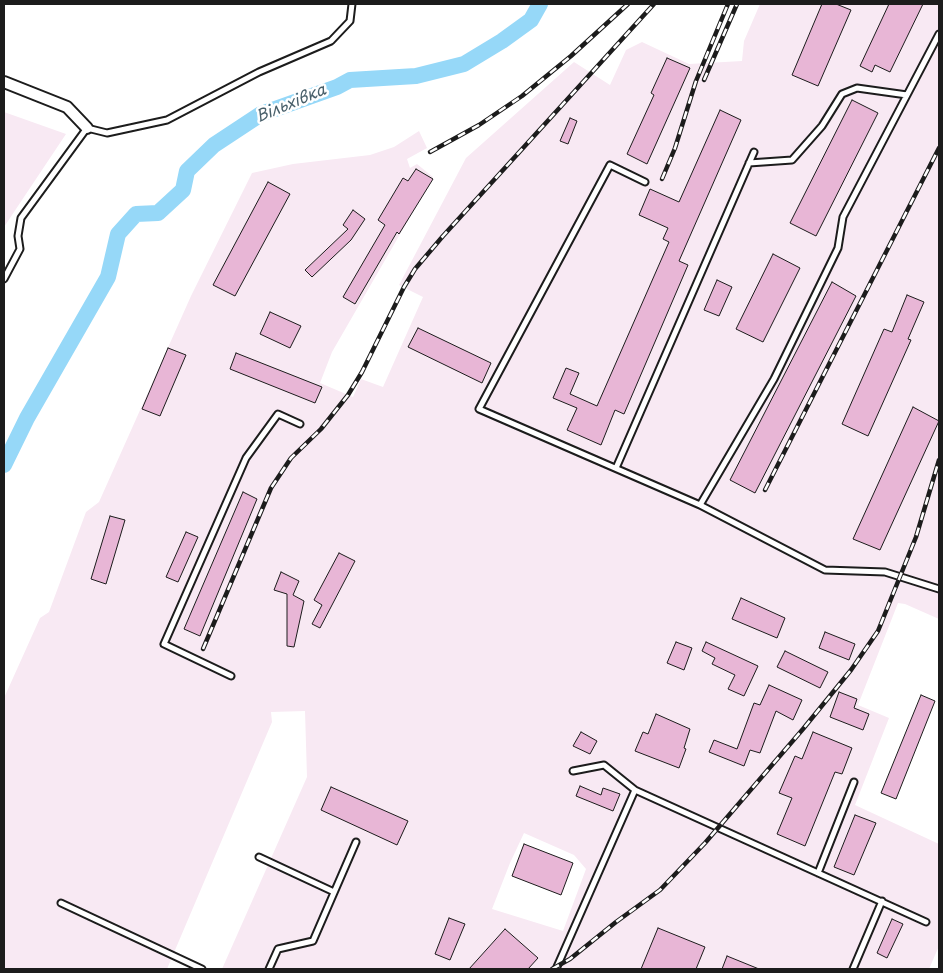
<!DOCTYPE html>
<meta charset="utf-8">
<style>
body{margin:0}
#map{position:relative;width:943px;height:973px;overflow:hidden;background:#fff;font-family:"Playpen Sans",sans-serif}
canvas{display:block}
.frame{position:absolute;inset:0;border:5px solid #1c1c1c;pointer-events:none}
</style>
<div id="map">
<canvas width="943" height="973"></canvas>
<div class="frame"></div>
</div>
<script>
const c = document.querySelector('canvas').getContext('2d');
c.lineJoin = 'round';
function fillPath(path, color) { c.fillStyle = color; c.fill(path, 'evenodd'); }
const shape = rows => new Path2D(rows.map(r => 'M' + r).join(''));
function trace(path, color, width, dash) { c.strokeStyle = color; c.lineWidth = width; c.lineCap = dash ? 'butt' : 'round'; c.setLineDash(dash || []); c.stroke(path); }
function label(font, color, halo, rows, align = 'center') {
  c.font = font + ' "Playpen Sans",sans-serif'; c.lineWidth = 5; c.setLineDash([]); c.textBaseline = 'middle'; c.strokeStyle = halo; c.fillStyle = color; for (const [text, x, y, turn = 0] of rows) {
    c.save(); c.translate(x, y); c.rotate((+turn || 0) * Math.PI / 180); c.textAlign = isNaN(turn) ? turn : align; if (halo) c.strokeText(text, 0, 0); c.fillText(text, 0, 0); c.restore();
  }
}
const built = shape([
 [760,4,939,4,939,619,905,604,898,603,858,705,889,718,855,805,939,844,939,946,929,969,222,969,307,777,305,711,271,712,272,722,167,969,4,969,4,698,40,618,49,612,86,512,99,502,191,296,252,173,293,164,370,155,394,147,419,131,427,148,407,159,410,168,417,164,433,177,332,352,320,383,353,397,361,379,383,387,423,297,399,285,466,158,574,62,610,85,626,50,642,42,689,64,742,61,744,41],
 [524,833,574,855,586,869,563,931,492,909,510,863],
 [4,112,66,134,4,227]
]);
const river = shape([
 [4,465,27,418,108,277,118,234,136,214,158,213,183,190,187,171,214,145,261,114,337,87,350,80,416,76,464,64,502,41,531,20,540,4]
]);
const building = shape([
 [822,4,836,4,851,10,818,86,792,75,822,4],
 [889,4,923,4,890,72,875,65,872,72,860,66,889,4],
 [667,58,690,68,647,164,627,154,654,95,651,93,667,58],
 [852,100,878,113,816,236,790,223,852,100],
 [720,110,741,120,679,261,688,265,624,414,615,410,601,445,567,430,577,408,553,398,566,368,579,373,570,394,597,406,669,242,663,239,668,228,639,215,650,189,679,202,720,110],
 [570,118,577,121,568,144,560,141,570,118],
 [416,169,433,179,399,234,397,232,355,304,343,297,385,225,378,220,403,178,408,181,416,169],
 [268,182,290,194,235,296,213,285,268,182],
 [353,210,365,219,351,240,312,277,305,270,348,229,343,225,353,210],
 [773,254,800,268,763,342,736,329,773,254],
 [717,280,732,287,719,316,704,310,717,280],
 [832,282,856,296,755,493,730,480,832,282],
 [907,295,924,302,908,339,911,340,868,436,842,424,884,329,892,332,907,295],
 [270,312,301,326,290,348,260,334,270,312],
 [418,328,491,363,482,383,408,347,418,328],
 [168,348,186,355,160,416,142,409,168,348],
 [236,353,322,387,315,403,230,369,236,353],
 [913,407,939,421,880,550,853,539,913,407],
 [243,492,257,499,200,636,184,629,243,492],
 [110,516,125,520,106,584,91,579,110,516],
 [186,532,198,537,178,582,166,577,186,532],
 [339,553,355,561,320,628,312,624,322,605,314,600,339,553],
 [281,572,299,581,293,595,304,601,294,647,287,646,287,594,274,590,281,572],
 [741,598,785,618,777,638,732,619,741,598],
 [825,632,855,644,849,660,819,648,825,632],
 [676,642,692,648,684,670,667,663,676,642],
 [706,642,758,666,744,696,728,689,735,675,712,664,715,658,702,651,706,642],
 [785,651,828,672,820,688,777,667,785,651],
 [769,685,802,700,793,720,776,711,760,753,750,750,744,766,709,752,714,740,737,749,754,703,760,705,769,685],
 [839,692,857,699,854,708,869,714,863,730,830,717,839,692],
 [921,695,935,701,896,799,881,793,921,695],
 [656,714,690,729,684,748,686,749,679,768,635,751,643,732,648,734,656,714],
 [581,732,597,741,590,754,573,746,581,732],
 [813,732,852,748,842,774,835,772,805,846,777,834,792,798,779,793,795,756,802,759,813,732],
 [580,786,601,795,603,788,620,794,613,811,576,796,580,786],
 [331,787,408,821,397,845,321,810,331,787],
 [855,815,876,823,854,875,834,867,855,815],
 [524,844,573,863,561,895,512,876,524,844],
 [449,918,465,924,450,960,435,954,449,918],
 [892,919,903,924,887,958,877,953,892,919],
 [658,928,705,947,696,969,641,969,658,928],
 [505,929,538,958,528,969,469,969,505,929],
 [727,956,759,969,722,969,727,956]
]);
const service = shape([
 [749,163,792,160,822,126,842,94,857,88,907,95],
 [645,182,610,165,479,409,700,505,825,570,885,572,939,589],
 [4,279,20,249,18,236,21,218,87,128,107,133,167,120,259,72,331,41,350,21,352,4],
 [616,468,754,152],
 [700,505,774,379,838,248,843,217,939,34],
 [231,676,164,644,246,458,278,414,300,424],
 [573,771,604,765,635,790],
 [259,857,334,892],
 [818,873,854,782],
 [61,903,202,969],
 [269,969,278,949,313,941,356,842],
 [556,969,635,790,926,922],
 [853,969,882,901]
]);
const minor = shape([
 [4,82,67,107,87,128]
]);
const rail = shape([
 [704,80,737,4],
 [430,152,479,125,522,96,571,56,628,4],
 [662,179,675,148,696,81,728,4],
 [765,490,939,148],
 [203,649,271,488,291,458,321,429,348,395,362,372,404,287,415,269,443,236,654,4],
 [552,969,570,959,616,922,660,890,705,843,803,729,851,670,878,631,916,537,939,460]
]);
const waterNames = [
 ["Вільхівка",291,104,-23]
];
fillPath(built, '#f8e9f3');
trace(river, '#96d8f8', 16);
fillPath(building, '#e8b6d6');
trace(building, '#1c1c1c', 1);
trace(service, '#1c1c1c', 9);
trace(minor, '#1c1c1c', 14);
trace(service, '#fff', 5);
trace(minor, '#fff', 10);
trace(rail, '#1c1c1c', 4.5);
trace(rail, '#fff', 2.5, [8]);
label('italic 16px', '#475e69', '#fff', waterNames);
</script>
